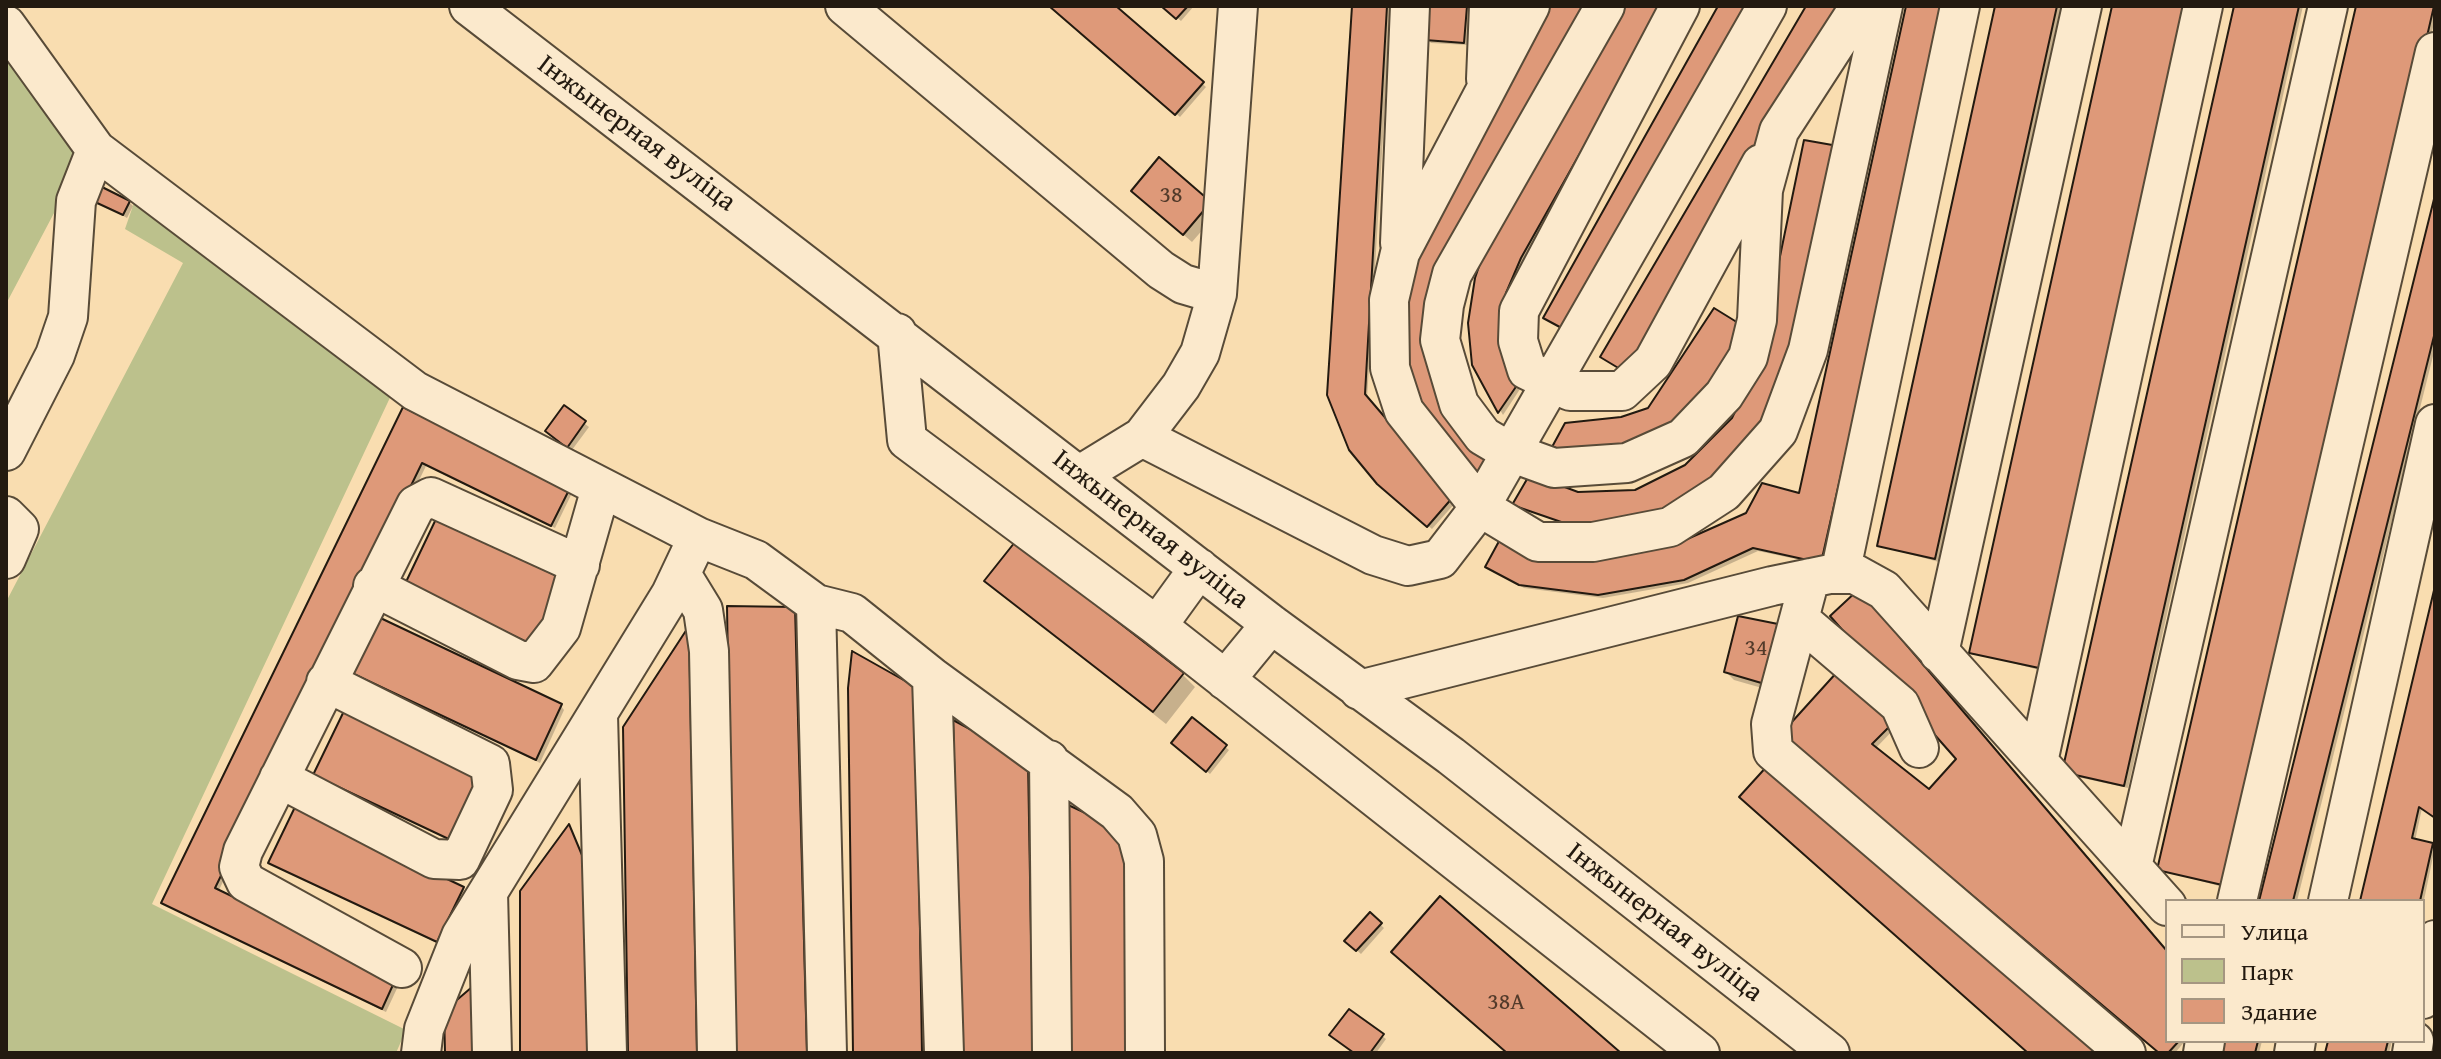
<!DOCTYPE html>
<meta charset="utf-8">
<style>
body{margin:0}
#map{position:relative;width:2441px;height:1059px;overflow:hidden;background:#f9ddb0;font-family:"Gentium Book Plus",serif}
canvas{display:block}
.frame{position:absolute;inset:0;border:8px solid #231a10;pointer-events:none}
.legend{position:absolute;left:2165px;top:899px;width:260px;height:144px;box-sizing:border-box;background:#fbe9cc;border:2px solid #a59681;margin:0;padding:10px 14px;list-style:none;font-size:24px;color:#231a10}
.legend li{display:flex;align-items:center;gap:16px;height:40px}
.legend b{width:40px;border:2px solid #a59681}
</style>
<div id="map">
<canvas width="2441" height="1059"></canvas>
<div class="frame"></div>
<ul class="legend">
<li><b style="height:10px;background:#fbe9cc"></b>Улица</li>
<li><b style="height:22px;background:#bcc18c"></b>Парк</li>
<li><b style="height:22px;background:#de9979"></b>Здание</li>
</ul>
</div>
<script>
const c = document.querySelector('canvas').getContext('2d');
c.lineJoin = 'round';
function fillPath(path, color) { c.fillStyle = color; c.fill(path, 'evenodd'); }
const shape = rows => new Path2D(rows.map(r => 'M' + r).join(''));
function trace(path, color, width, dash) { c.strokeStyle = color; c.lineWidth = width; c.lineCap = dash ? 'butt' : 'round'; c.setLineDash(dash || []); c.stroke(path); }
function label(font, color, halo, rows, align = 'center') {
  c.font = font + ' "Gentium Book Plus",serif'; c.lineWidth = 6; c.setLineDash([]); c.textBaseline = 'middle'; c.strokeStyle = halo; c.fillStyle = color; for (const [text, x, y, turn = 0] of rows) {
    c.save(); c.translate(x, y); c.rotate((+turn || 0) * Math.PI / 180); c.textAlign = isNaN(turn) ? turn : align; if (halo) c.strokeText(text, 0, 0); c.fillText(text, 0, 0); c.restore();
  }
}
const green = shape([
 [6,58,76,157,63,196,6,304],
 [136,197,395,387,152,904,406,1030,396,1053,6,1053,6,602,183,263,125,229]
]);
const shadow = shape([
 [1052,6,1113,6,1206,87,1180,117],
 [1164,6,1194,6,1181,21],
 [1354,6,1391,6,1367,399,1456,502,1432,529,1384,487,1329,395],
 [1429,6,1470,6,1468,45,1431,43,1427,39],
 [1669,6,1524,263,1524,383,1503,415,1474,364,1470,323],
 [1908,6,1951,6,1824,565,1758,551,1688,583,1603,598,1524,588,1491,570,1487,567,1676,546,1801,496],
 [1997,6,2061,6,1939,562,1879,546],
 [2114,6,2043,671,1971,652],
 [2236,6,2303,6,2128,788,2068,775],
 [2358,6,2435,6,2435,19,2234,890,2160,870],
 [1142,199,1218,212,1192,242],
 [97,201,129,202,133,206,127,218],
 [2435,203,2435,348,2297,901,2261,901],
 [1796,374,1647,522,1572,527,1514,505,1577,494,1635,492,1686,467],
 [564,408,589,427,572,450,551,435],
 [404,410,572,493,555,528,426,466,218,892,400,982,386,1012,167,906],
 [987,581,1182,674,1195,687,1166,724],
 [2435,595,2435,817,2422,808,2415,841,2435,847,2423,905,2423,901,2362,901],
 [794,609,798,613,810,1053,736,1053],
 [1739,619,1783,694,1734,680,1726,672],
 [692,632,700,1053,630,1053,625,728],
 [348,670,561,706,564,710,540,763],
 [919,693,925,1053,855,1053],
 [1192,720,1229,750,1210,774,1177,747],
 [955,723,1031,766,1036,1053,964,1053],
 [1898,725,1875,749,1930,792,2167,953,2167,1041,2185,1041,2175,1053,2161,1053,1787,737],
 [319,779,484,780,459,844],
 [271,862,463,889,466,892,441,945],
 [1370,915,1384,928,1361,954,1347,941],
 [1382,1036,1386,1039,1376,1053,1355,1053],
 [2226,1041,2262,1041,2259,1053,2223,1053],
 [2330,1041,2392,1041,2389,1053,2327,1053]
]);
const building = shape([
 [1049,6,1116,6,1204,82,1175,115,1049,6],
 [1161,6,1188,6,1176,19,1161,6],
 [1352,6,1387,6,1365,394,1453,497,1427,527,1377,484,1349,450,1327,395,1352,6],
 [1427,6,1467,6,1464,43,1425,40,1427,6],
 [1547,6,1585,6,1439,307,1498,463,1477,489,1418,411,1401,348,1400,290,1547,6],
 [1620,6,1663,6,1521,258,1506,293,1502,320,1522,378,1498,413,1472,365,1468,323,1475,278,1488,240,1620,6],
 [1718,6,1751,6,1569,332,1543,318,1718,6],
 [1806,6,1840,6,1625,372,1600,357,1806,6],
 [1906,6,1947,6,1821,563,1753,548,1684,580,1598,595,1519,585,1485,567,1504,532,1676,544,1746,513,1762,483,1799,493,1906,6],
 [1995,6,2057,6,1935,559,1877,546,1995,6],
 [2112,6,2185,6,2039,668,1969,653,2112,6],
 [2234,6,2299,6,2124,786,2062,772,2234,6],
 [2356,6,2434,6,2231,887,2157,870,2356,6],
 [1804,140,1838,146,1792,370,1764,432,1711,486,1642,519,1567,524,1512,505,1530,474,1578,492,1635,490,1685,465,1732,418,1758,363,1804,140],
 [1159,157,1211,202,1183,235,1131,191,1159,157],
 [102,187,130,201,123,215,95,202,102,187],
 [2435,195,2435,332,2293,901,2259,901,2435,195],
 [1714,308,1748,329,1699,406,1635,450,1595,457,1552,447,1565,423,1621,417,1648,408,1714,308],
 [564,405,586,421,567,448,545,431,564,405],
 [403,407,570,488,551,526,422,463,215,888,397,976,382,1009,161,903,403,407],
 [436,519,568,581,537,647,405,584,436,519],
 [1015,542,1184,673,1153,712,984,581,1015,542],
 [2435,586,2435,818,2419,807,2412,838,2433,843,2420,901,2360,901,2435,586],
 [1859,589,2167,951,2167,1041,2179,1041,2168,1053,2159,1053,1781,734,1838,671,1896,720,1872,744,1929,789,1956,759,1830,616,1859,589],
 [727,606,795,607,807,1053,734,1053,727,606],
 [372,614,562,704,536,760,345,670,372,614],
 [1738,616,1788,626,1775,687,1724,672,1738,616],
 [689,626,697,1053,628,1053,623,727,689,626],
 [852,651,916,687,922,1053,853,1053,848,688,852,651],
 [344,711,485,778,455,842,313,775,344,711],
 [1192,717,1227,745,1206,772,1171,743,1192,717],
 [953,720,1028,760,1033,1053,962,1053,953,720],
 [1769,764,2096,1053,2028,1053,1739,797,1769,764],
 [1066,804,1129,833,1138,1053,1068,1053,1066,804],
 [295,807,464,887,437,942,268,863,295,807],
 [569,824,597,891,597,1053,520,1053,520,891,569,824],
 [1440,896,1621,1053,1507,1053,1391,952,1440,896],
 [1370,912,1382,923,1356,951,1344,941,1370,912],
 [472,987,482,1053,445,1053,444,1011,472,987],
 [1349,1009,1384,1034,1370,1053,1354,1053,1329,1035,1349,1009],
 [2224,1041,2258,1041,2255,1053,2221,1053,2224,1041],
 [2328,1041,2388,1041,2385,1053,2325,1053,2328,1041]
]);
const minor = shape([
 [469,6,1271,624,1451,756,1830,1053],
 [845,6,1161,270,1183,284,1217,294],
 [1605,6,1452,274,1444,305,1440,340,1459,404,1483,436,1510,452,1554,468,1627,463,1683,438,1724,395,1748,357,1757,320,1763,190,1779,131,1860,6],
 [1680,6,1519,311,1518,341,1527,370,1570,391,1622,391,1653,362,1761,164],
 [1767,6,1480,507,1538,542,1593,542,1670,527,1724,492,1778,431,1808,350,1883,6],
 [6,25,96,150,415,391,698,537,756,560,816,604,852,613,932,677,1117,812,1137,835,1144,861,1145,1053],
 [1486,79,1489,6],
 [1400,243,1410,6],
 [897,333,907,440,1157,626,1700,1053],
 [1142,437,1181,386,1200,353,1217,294,1238,6],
 [6,451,55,355,68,317,76,201,96,150],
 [1080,475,1142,437,1373,555,1408,566,1440,559,1480,507,1404,411,1390,368,1389,300,1400,253,1530,6],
 [6,516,19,529,6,559],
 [681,574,703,610,709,651,717,1053],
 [1840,574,1960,6],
 [1810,578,1771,724,1773,751,2126,1053],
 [373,586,518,660,534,663,561,628,601,488],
 [816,604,827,1053],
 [1799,619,1900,705,1919,748],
 [1157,626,1199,568],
 [1939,653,2082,6],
 [932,677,944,1053],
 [1225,680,1271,624],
 [1359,690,1772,586,1830,574,1855,574,1884,590,2167,906],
 [598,715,607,1053],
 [1049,760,1052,1053],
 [2038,762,2203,6],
 [279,778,434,859,460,860,493,790,490,764,326,682],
 [2132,867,2328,6],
 [488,892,492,1053],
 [2237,901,2435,52],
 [2328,901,2435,424],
 [402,968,246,882,239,867,243,851,416,505,431,497,580,565],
 [2423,999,2435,940],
 [421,1053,424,1029,461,936,671,594,698,537],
 [2203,1053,2205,1041],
 [2294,1053,2296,1041],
 [2412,1053,2414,1041]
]);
const numberNames = [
 ["38",1171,196],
 ["34",1756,649],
 ["38А",1506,1003]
];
const streetNames = [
 ["Інжынерная вуліца",636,134,37],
 ["Інжынерная вуліца",1150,530,38],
 ["Інжынерная вуліца",1664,923,38]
];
fillPath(green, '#bcc18c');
fillPath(shadow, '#0003');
fillPath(building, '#de9979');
trace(building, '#231a10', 2);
trace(minor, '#584b38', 42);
trace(minor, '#fbe9cc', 38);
label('24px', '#523a2a', null, numberNames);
label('28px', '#231a10', '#fbe9cc', streetNames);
</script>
